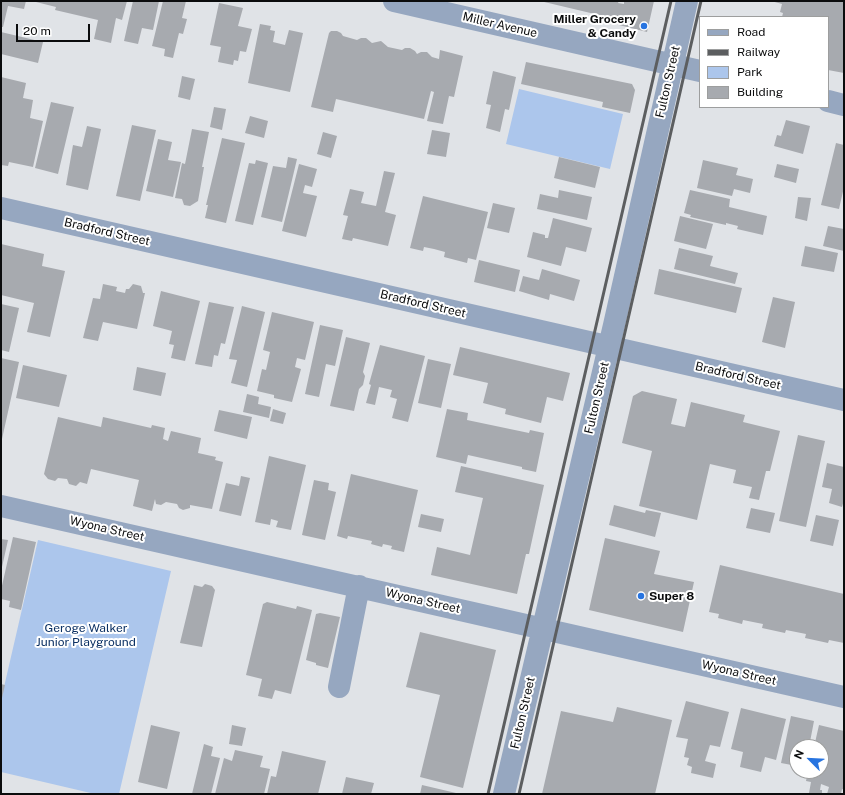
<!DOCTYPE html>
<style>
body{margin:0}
#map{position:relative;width:845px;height:795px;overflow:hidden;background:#e0e3e7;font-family:"Public Sans",sans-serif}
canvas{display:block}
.frame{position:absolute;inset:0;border:2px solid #0b0c0d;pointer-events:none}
.legend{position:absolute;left:699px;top:16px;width:130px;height:92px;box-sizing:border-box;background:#fff;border:1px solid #9d9e9e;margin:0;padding:5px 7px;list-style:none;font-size:12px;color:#0b0c0d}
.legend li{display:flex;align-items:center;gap:8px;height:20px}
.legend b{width:20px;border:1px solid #9d9e9e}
.north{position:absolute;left:789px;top:739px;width:40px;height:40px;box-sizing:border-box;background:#fff;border:1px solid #9d9e9e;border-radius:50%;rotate:294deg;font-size:11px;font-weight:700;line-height:16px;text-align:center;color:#0b0c0d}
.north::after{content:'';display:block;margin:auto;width:14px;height:18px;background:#2774e0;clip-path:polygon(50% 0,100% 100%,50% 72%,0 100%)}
.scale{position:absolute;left:16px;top:24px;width:74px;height:18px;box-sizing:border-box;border:2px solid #0b0c0d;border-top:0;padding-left:5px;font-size:12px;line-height:14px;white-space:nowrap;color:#0b0c0d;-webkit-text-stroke:3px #fff;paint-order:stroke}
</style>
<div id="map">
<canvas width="845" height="795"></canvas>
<div class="frame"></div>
<ul class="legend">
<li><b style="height:5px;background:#96a7c0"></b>Road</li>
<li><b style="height:5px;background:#5c5e60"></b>Railway</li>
<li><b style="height:11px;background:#acc6ec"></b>Park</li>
<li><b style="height:11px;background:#a7aaaf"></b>Building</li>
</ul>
<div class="north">N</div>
<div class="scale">20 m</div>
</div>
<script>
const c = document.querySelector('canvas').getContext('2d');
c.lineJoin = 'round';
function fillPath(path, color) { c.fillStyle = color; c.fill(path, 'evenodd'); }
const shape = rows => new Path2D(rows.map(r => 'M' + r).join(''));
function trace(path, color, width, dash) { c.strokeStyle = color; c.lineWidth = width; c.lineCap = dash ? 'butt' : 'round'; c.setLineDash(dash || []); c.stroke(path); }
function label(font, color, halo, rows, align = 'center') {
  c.font = font + ' "Public Sans",sans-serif'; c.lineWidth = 4; c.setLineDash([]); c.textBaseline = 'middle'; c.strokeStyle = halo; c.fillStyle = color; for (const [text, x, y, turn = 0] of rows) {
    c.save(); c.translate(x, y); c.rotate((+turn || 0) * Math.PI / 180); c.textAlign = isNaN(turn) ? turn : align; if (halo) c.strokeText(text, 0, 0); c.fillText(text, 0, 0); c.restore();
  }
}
const green = shape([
 [519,89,623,114,610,169,506,144],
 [38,540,171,571,119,794,95,794,1,772,1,700]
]);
const building = shape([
 [1,1,26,1,24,9,8,6,3,27,1,27],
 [32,1,127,1,122,20,116,18,111,43,94,39,98,20,55,10,56,7],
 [133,1,159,1,153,30,142,28,138,44,124,41],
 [163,1,186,1,182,18,187,19,183,34,179,33,173,58,164,56,165,49,152,46],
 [540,1,619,1,618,3,624,4,624,1,654,1,647,32,619,25,620,20],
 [771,1,841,1,844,2,844,73,828,70,829,49,828,49,828,17,782,17,783,13,780,12,782,4],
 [219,3,243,8,238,26,252,29,246,52,240,51,238,61,234,60,233,65,218,62,221,47,210,45],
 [260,24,271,26,270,30,275,31,273,42,285,45,289,30,303,33,290,92,248,83],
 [331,31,337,31,341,33,343,36,357,40,361,38,366,38,372,43,381,41,388,47,402,50,405,48,410,48,415,51,417,54,421,52,427,52,432,57,439,59,440,50,463,56,454,97,449,96,443,124,427,121,434,92,431,91,424,119,336,99,333,112,311,107,329,33],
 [1,32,43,42,38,63,1,54],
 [526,62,632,84,635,90,630,113,602,107,603,102,521,84],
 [493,71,516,77,509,110,505,109,500,132,486,128,491,105,486,104],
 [182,76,195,79,190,100,178,97],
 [1,77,26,83,23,98,33,100,30,118,43,121,33,167,9,162,8,166,1,165],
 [51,102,74,107,58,174,35,168],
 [214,107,226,109,222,130,210,127],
 [250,116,268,121,264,138,245,133],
 [786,120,810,126,803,154,774,146,777,135,781,136],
 [132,125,156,130,140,201,116,196],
 [87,126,101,129,88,190,66,185,73,145,82,147],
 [192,129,209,132,202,167,204,167,198,201,190,206,184,205,182,199,175,198,182,163,185,164],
 [432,130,450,133,446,157,427,154],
 [323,132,337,136,331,158,317,154],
 [222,138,245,143,226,223,205,218,208,205,206,205],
 [158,139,172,142,168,160,181,162,173,197,146,191],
 [836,143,844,145,844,187,839,209,821,205],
 [288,157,297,159,282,222,261,217,273,166,286,168],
 [559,157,600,167,595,188,554,178],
 [256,160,268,163,253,225,235,221,249,163,255,164],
 [703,160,738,168,736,175,753,179,750,193,734,189,732,196,697,188],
 [299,164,317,169,312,187,305,185,303,193,317,196,306,237,282,231],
 [777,164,799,169,796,183,774,177],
 [384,171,395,173,385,212,396,215,388,246,353,238,352,241,342,239,348,216,343,215,350,189,364,192,361,203,376,206],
 [559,190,592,197,587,220,537,209,540,194,558,198],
 [690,190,730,199,729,207,767,216,763,235,737,229,738,226,726,223,726,225,690,217,691,215,684,213],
 [423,196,488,212,476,260,468,258,467,263,444,257,445,252,434,249,424,247,423,251,410,248],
 [798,197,811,198,807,221,795,218],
 [493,203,515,208,509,233,487,228],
 [680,216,713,224,706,249,674,241],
 [553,218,592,228,586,252,566,247,561,266,527,257,533,232,545,235,545,238,548,238],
 [828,226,844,229,844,251,823,246],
 [1,244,44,254,42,266,65,271,50,337,27,332,34,303,1,295],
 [805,246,838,253,834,272,801,266],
 [679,248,713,256,710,266,738,273,735,284,674,269],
 [479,260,520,270,515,292,474,282],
 [542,269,580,280,574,301,550,294,549,300,519,291,523,276,539,280],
 [659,269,742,288,736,313,654,294],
 [103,284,117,287,116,291,125,293,126,289,129,289,133,284,141,286,143,293,145,293,137,329,103,322,98,341,83,338,93,298,100,299],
 [161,291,200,301,185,361,171,358,174,345,169,344,172,331,153,326],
 [773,297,795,302,785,348,762,342],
 [209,302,234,307,225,344,221,343,218,356,214,355,212,367,195,364],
 [1,304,19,308,9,352,1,350],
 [242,306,265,312,247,387,231,383,237,360,229,359],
 [272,312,314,322,305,360,297,358,295,367,301,369,292,402,274,398,274,395,257,391,262,369,266,370,270,352,263,350],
 [320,325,343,330,335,366,326,364,319,397,305,394],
 [346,337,370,343,363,372,365,376,363,385,359,389,354,411,330,406],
 [380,345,425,356,408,422,392,418,397,399,390,397,392,390,379,387,375,405,366,403,371,385,369,384],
 [460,347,570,373,563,401,547,397,541,423,505,414,506,409,483,403,488,383,453,375],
 [1,358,19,362,2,439,1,439],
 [428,359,451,364,441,408,418,403],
 [23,365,67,375,59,407,16,398],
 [137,367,166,373,161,396,133,390],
 [642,391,677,399,671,424,685,427,691,402,745,415,743,422,780,431,770,471,766,471,759,500,749,498,752,487,733,483,736,470,710,464,697,520,639,506,652,451,622,443,633,396],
 [247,394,259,397,258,404,271,407,269,418,243,412],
 [273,409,286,413,283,424,270,421],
 [447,409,468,413,467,420,529,433,530,430,544,433,536,472,522,469,522,467,468,455,466,464,436,457],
 [219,410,252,417,247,439,214,431],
 [58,417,101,427,103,417,151,428,152,425,165,428,163,439,168,441,171,431,201,438,198,453,216,457,215,460,223,462,212,509,190,505,190,508,183,510,179,508,177,504,166,502,161,505,156,504,155,499,152,511,133,506,139,480,91,469,87,484,80,482,76,486,69,484,67,479,58,478,55,481,48,479,44,474],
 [798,435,825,441,806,527,779,521],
 [269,456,306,465,291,530,276,527,278,521,271,519,270,525,255,522],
 [827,463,844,467,844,500,842,507,829,503,832,489,822,487],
 [461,466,544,485,529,554,526,554,517,594,431,575,437,547,470,555,483,498,455,492],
 [351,474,418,490,404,552,391,549,392,546,383,544,382,547,371,544,372,541,348,536,347,539,337,536],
 [241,476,250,478,241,516,219,511,226,483,239,486],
 [314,480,329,483,328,490,336,492,325,540,302,535],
 [614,505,645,513,646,510,661,513,655,537,609,525],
 [751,508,775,513,770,533,746,528],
 [421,514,444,519,441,532,418,527],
 [816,515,839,520,833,546,810,541],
 [13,537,36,542,21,610,9,607,10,601,1,599,1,590],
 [605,538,660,551,654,574,694,582,683,632,589,610],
 [1,539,8,540,2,567,1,567],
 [720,565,844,594,844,643,829,640,828,643,805,638,806,634,786,630,785,633,762,628,763,624,743,620,742,624,718,618,719,614,709,612],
 [205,584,212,586,215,590,202,647,180,643,194,585,202,587],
 [267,602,296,609,297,606,312,610,291,694,275,690,272,699,258,696,262,679,246,675,263,604],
 [320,613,340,617,328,668,316,665,316,663,306,660,316,614],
 [420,632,496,650,463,788,420,777,440,695,406,687],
 [1,684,5,685,2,698,1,698],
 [686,701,729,712,720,747,710,745,705,761,716,764,713,778,691,773,692,767,687,765,689,758,684,757,688,739,676,737],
 [617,707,672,720,655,794,542,794,561,711,613,722],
 [741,708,786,719,776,760,765,757,761,772,740,767,743,752,731,749],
 [791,716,814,721,809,747,797,747,797,766,781,763],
 [151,725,180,732,167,789,138,782],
 [232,725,246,728,242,746,229,744],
 [819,725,844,731,844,790,842,789,841,794,827,794,829,787,821,784,820,790,822,790,822,794,809,793,811,782,806,781,808,771,821,771,821,747,814,747],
 [204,744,213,747,211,756,220,758,211,794,192,794],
 [235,750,263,756,260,767,270,769,264,794,215,794,224,758,232,761],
 [282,751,326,761,318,794,267,794,271,776,276,777],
 [346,777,374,783,371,794,342,794],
 [422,785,456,793,456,794,420,794]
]);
const minor = shape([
 [394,1,700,71],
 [828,101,844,105],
 [1,208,844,400],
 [1,506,844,697],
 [339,687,359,586],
 [504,794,614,325,687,1]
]);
const rail = shape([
 [488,794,671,1],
 [519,794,701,1]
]);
const markers = [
 [644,26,4,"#2774e0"],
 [641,596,4,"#2774e0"]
];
const poiNames = [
 ["Miller Grocery",636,19],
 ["& Candy",636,33],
 ["Super 8",649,596,"left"]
];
const streetNames = [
 ["Miller Avenue",500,25,13],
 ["Fulton Street",668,82,-77],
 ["Bradford Street",107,232,13],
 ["Bradford Street",423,304,13],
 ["Bradford Street",738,376,13],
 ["Fulton Street",597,398,-77],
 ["Wyona Street",107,529,13],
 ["Wyona Street",423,601,13],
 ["Wyona Street",739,673,13],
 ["Fulton Street",523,713,-77]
];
const parkNames = [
 ["Geroge Walker",86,628],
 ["Junior Playground",86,642]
];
fillPath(green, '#acc6ec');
fillPath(building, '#a7aaaf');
trace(minor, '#96a7c0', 22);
trace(rail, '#5c5e60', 3);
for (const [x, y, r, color] of markers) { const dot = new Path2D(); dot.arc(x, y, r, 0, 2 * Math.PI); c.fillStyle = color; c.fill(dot); trace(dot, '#fff', 1.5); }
label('bold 12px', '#0b0c0d', '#fff', poiNames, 'right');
label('12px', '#0b0c0d', '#fff', streetNames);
label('12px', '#0b3063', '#fff', parkNames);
</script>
